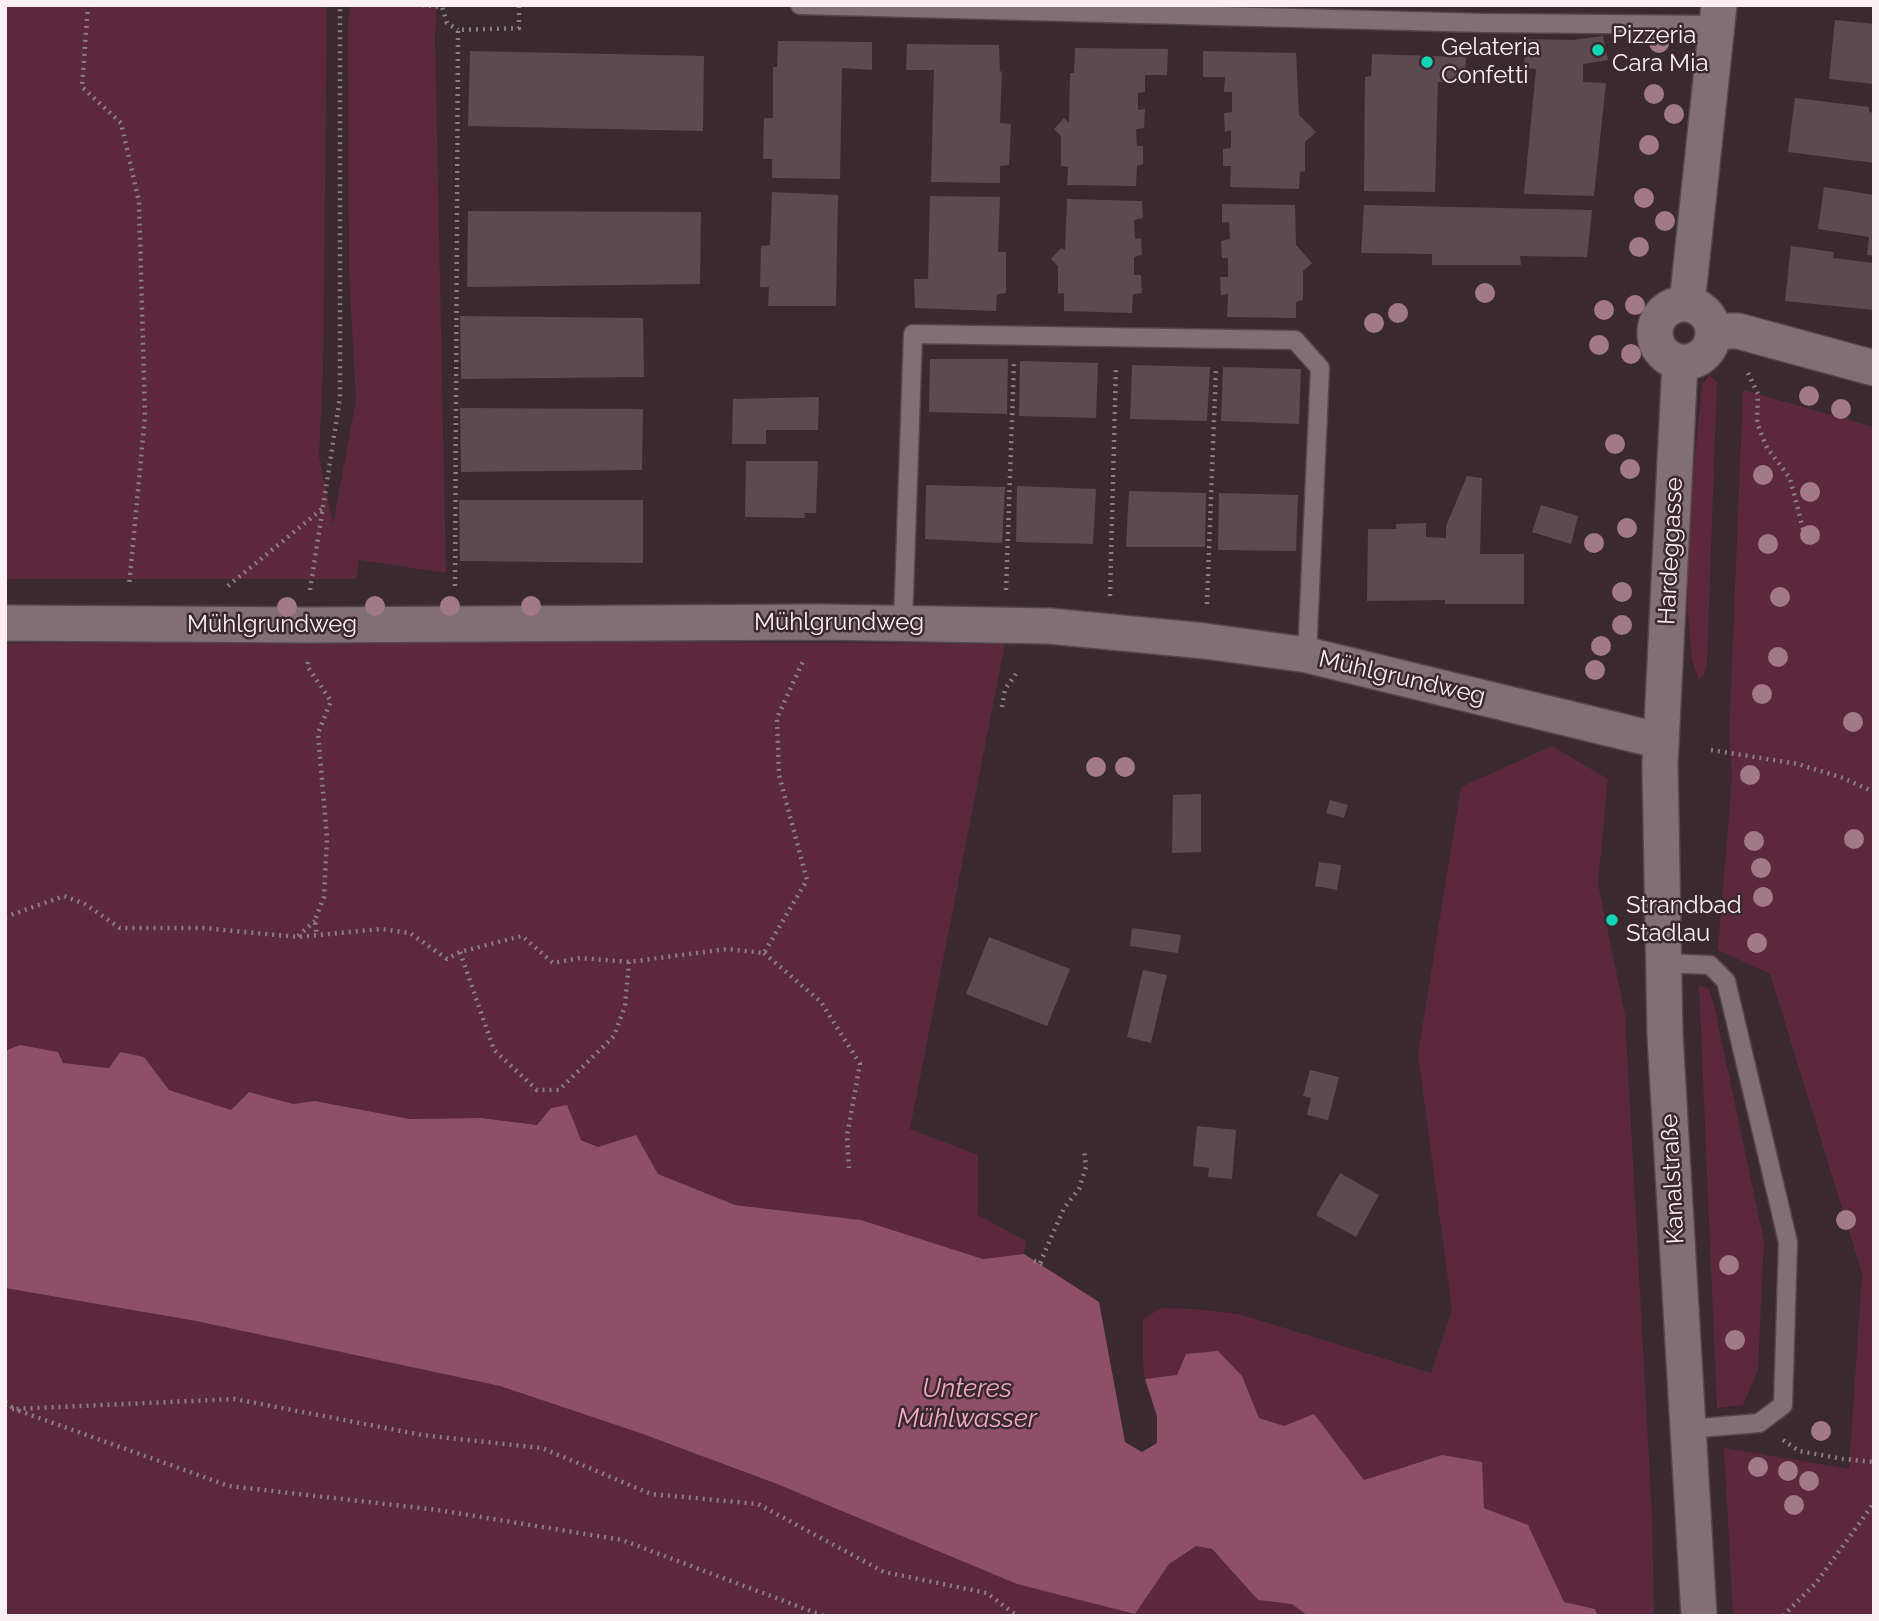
<!DOCTYPE html>
<meta charset="utf-8">
<style>
body{margin:0}
#map{position:relative;width:1879px;height:1621px;overflow:hidden;background:#3a292f;font-family:Raleway,sans-serif}
canvas{display:block}
.frame{position:absolute;inset:0;border:7px solid #fbeff3;pointer-events:none}
</style>
<div id="map">
<canvas width="1879" height="1621"></canvas>
<div class="frame"></div>
</div>
<script>
const c = document.querySelector('canvas').getContext('2d');
c.lineJoin = 'round';
function fillPath(path, color) { c.fillStyle = color; c.fill(path, 'evenodd'); }
const shape = rows => new Path2D(rows.map(r => 'M' + r).join(''));
function trace(path, color, width, dash) { c.strokeStyle = color; c.lineWidth = width; c.lineCap = dash ? 'butt' : 'round'; c.setLineDash(dash || []); c.stroke(path); }
function label(font, color, halo, rows, align = 'center') {
  c.font = font + ' Raleway,sans-serif'; c.lineWidth = 5; c.setLineDash([]); c.textBaseline = 'middle'; c.strokeStyle = halo; c.fillStyle = color; for (const [text, x, y, turn = 0] of rows) {
    c.save(); c.translate(x, y); c.rotate((+turn || 0) * Math.PI / 180); c.textAlign = isNaN(turn) ? turn : align; if (halo) c.strokeText(text, 0, 0); c.fillText(text, 0, 0); c.restore();
  }
}
const green = shape([
 [5,5,327,5,323,374,319,456,333,524,356,400,349,274,348,26,350,5,437,5,435,38,446,573,359,560,356,579,5,579],
 [1709,375,1717,382,1707,665,1704,675,1699,680,1692,660,1688,614,1688,529,1702,385],
 [1743,390,1874,427,1874,1616,1733,1616,1724,1448,1849,1469,1862,1273,1770,974,1718,950,1732,776,1729,737],
 [450,641,1005,644,910,1129,978,1155,978,1215,1026,1241,1024,1254,983,1259,861,1220,735,1205,658,1174,636,1136,598,1147,581,1139,551,1108,537,1125,481,1118,410,1119,315,1101,293,1104,249,1092,231,1110,169,1090,144,1057,109,1068,62,1063,20,1045,5,1051,5,643],
 [1552,746,1608,779,1598,884,1625,1014,1652,1514,1654,1616,1598,1616,1595,1609,1564,1602,1528,1525,1484,1508,1442,1455,1364,1480,1314,1415,1283,1427,1259,1418,1242,1376,1177,1375,1145,1379,1143,1364,1143,1319,1161,1308,1194,1309,1239,1314,1431,1373,1452,1310,1418,1054,1461,787],
 [1699,985,1709,989,1714,1005,1764,1241,1758,1370,1743,1405,1717,1408],
 [5,1288,196,1321,500,1386,640,1433,777,1484,1017,1584,1169,1564,1195,1545,1211,1549,1258,1600,1292,1604,1308,1616,5,1616]
]);
const water = shape([
 [20,1045,58,1052,63,1063,109,1068,120,1052,144,1057,169,1090,231,1110,249,1092,293,1104,315,1101,410,1119,481,1118,537,1125,551,1108,567,1105,581,1140,598,1147,636,1135,658,1174,735,1205,861,1220,983,1259,1024,1254,1099,1302,1125,1442,1142,1452,1157,1443,1157,1416,1145,1379,1177,1375,1186,1354,1218,1351,1242,1376,1259,1418,1284,1426,1314,1414,1364,1480,1442,1455,1482,1462,1484,1508,1528,1525,1564,1602,1595,1609,1598,1616,1308,1616,1292,1604,1258,1600,1212,1549,1196,1546,1169,1564,1135,1614,1017,1584,777,1484,640,1433,500,1386,196,1321,5,1288,5,1051]
]);
const building = shape([
 [1835,20,1874,24,1874,84,1829,79],
 [1603,36,1608,60,1583,64,1583,82,1606,83,1594,196,1524,194,1536,69,1524,68,1526,39,1573,40],
 [778,41,872,42,872,70,842,68,840,179,772,178,772,159,763,159,764,118,773,118,773,67,777,67],
 [907,44,999,45,1000,72,1002,71,1000,123,1011,124,1009,165,1000,166,1000,183,931,182,934,70,906,70],
 [1075,48,1168,49,1167,75,1145,75,1145,92,1138,93,1138,110,1145,109,1144,128,1136,129,1137,146,1143,146,1143,164,1137,166,1136,186,1067,185,1068,167,1061,166,1061,136,1054,129,1064,118,1069,123,1070,73,1074,73],
 [470,51,704,56,703,131,468,126],
 [1203,51,1296,53,1299,115,1316,132,1305,142,1305,171,1300,172,1299,189,1230,187,1231,166,1223,166,1223,149,1231,148,1231,130,1225,132,1224,113,1232,112,1232,92,1224,92,1225,77,1203,77],
 [1372,54,1466,57,1465,83,1438,82,1435,192,1364,191,1365,77,1371,76],
 [1795,98,1869,107,1869,112,1874,113,1874,163,1788,152],
 [1824,187,1874,195,1874,256,1867,255,1869,237,1818,229],
 [772,192,838,195,836,306,768,306,769,287,760,287,761,246,770,245],
 [930,196,1000,197,998,252,1006,252,1006,293,997,294,996,311,915,308,914,279,928,279],
 [1067,199,1142,201,1143,218,1134,220,1135,239,1141,238,1142,255,1134,257,1134,275,1141,275,1142,293,1133,294,1132,313,1064,311,1064,293,1058,294,1058,266,1051,259,1061,248,1065,250],
 [1222,204,1295,205,1296,245,1312,263,1303,271,1303,300,1296,302,1296,318,1227,317,1228,293,1221,296,1220,277,1228,277,1228,258,1222,258,1221,241,1230,239,1229,222,1222,223],
 [1364,205,1592,210,1587,257,1520,256,1521,265,1432,265,1432,254,1361,253],
 [468,211,701,212,700,284,467,287],
 [1791,246,1834,252,1833,258,1874,263,1874,310,1785,301],
 [460,316,643,318,644,377,461,379],
 [930,359,1008,359,1007,414,929,412],
 [1020,361,1098,363,1096,418,1019,416],
 [1132,365,1210,367,1207,421,1130,419],
 [1223,367,1301,369,1299,424,1221,421],
 [819,397,818,430,766,430,766,444,732,444,733,399],
 [460,408,643,409,642,470,461,472],
 [746,461,818,461,816,513,804,513,805,518,745,517],
 [1467,476,1482,478,1480,554,1524,554,1524,604,1445,604,1445,600,1367,601,1368,529,1396,529,1396,524,1426,523,1426,537,1446,538,1446,526],
 [926,485,1005,487,1002,543,925,539],
 [1017,486,1096,489,1093,544,1016,542],
 [1129,491,1206,493,1205,547,1126,547],
 [1219,493,1298,495,1296,551,1218,550],
 [459,500,643,500,643,563,460,561],
 [1541,505,1578,516,1571,544,1532,532],
 [1201,794,1201,852,1172,853,1173,795],
 [1330,800,1348,805,1344,818,1326,813],
 [1319,862,1341,865,1337,890,1315,886],
 [1132,928,1181,935,1178,953,1130,946],
 [989,937,1070,969,1047,1026,966,994],
 [1143,970,1167,975,1151,1043,1127,1037],
 [1310,1070,1339,1077,1328,1120,1307,1115,1311,1098,1303,1096],
 [1197,1126,1236,1130,1232,1179,1208,1177,1209,1168,1193,1166],
 [1340,1173,1379,1195,1356,1237,1316,1215]
]);
const path = shape([
 [88,5,82,87,121,123,139,202,145,416,129,586],
 [422,5,442,7,447,23,458,30],
 [1748,373,1758,394,1757,423,1767,448,1790,478,1805,537],
 [228,586,322,509],
 [455,586,458,30,519,28,519,5],
 [310,590,340,398,340,5],
 [1006,590,1014,364],
 [1110,596,1116,367],
 [1207,604,1216,368],
 [308,662,307,666,331,701,318,733,327,838,324,897,315,920,317,936],
 [1002,707,1005,689,1016,674],
 [1711,750,1798,764,1843,778,1874,792],
 [5,917,64,896,85,904,120,928,203,928,298,937,381,929,410,933,447,959,460,952,522,936,553,963,580,958,629,962,727,949,764,953,807,880,779,775,777,718,804,659],
 [298,936,315,921],
 [460,952,494,1050,537,1090,559,1090,614,1036,625,1006,629,962],
 [764,953,821,1002,860,1064,847,1136,849,1168],
 [1034,1261,1045,1265],
 [1040,1263,1064,1208,1079,1189,1086,1167,1084,1150],
 [5,1402,14,1409,235,1399,422,1435,542,1448,651,1494,758,1504,884,1572,987,1593,1017,1616],
 [5,1409,14,1409,229,1486,438,1510,622,1540,824,1616],
 [1783,1440,1799,1451,1843,1459,1874,1462],
 [1783,1616,1816,1583,1874,1503]
]);
const lane = shape([
 [800,5,1485,23,1718,25],
 [903,623,913,334,1295,340,1320,368,1307,655],
 [1664,963,1710,965,1726,981,1788,1242,1783,1405,1759,1423,1687,1429]
]);
const street = shape([
 [1687,304,1719,5],
 '1655 333a29 29 0 1 1 58 0a29 29 0 1 1-58 0Z',
 [1713,331,1738,331,1874,368],
 [1680,362,1660,764,1665,1035,1699,1616],
 [5,623,308,625,821,622,1049,626,1205,641,1307,655,1661,741]
]);
const trees = [
 [1659,43],
 [1654,94],
 [1674,114],
 [1649,145],
 [1644,198],
 [1665,221],
 [1639,247],
 [1485,293],
 [1635,305],
 [1604,310],
 [1398,313],
 [1374,323],
 [1599,345],
 [1631,354],
 [1809,396],
 [1841,409],
 [1615,444],
 [1630,469],
 [1763,475],
 [1810,492],
 [1627,528],
 [1810,535],
 [1594,543],
 [1768,544],
 [1622,592],
 [1780,597],
 [375,606],
 [450,606],
 [531,606],
 [287,607],
 [1622,625],
 [1601,646],
 [1778,657],
 [1595,670],
 [1762,694],
 [1853,722],
 [1096,767],
 [1125,767],
 [1750,775],
 [1854,839],
 [1754,841],
 [1761,868],
 [1763,897],
 [1757,943],
 [1846,1220],
 [1729,1265],
 [1735,1340],
 [1821,1431],
 [1758,1467],
 [1788,1471],
 [1809,1481],
 [1794,1505]
];
const markers = [
 [1598,50,7,"#10d5b4"],
 [1427,62,7,"#10d5b4"],
 [1612,920,7,"#10d5b4"]
];
const poiNames = [
 ["Pizzeria",1612,36],
 ["Cara Mia",1612,64],
 ["Gelateria",1441,48],
 ["Confetti",1441,76],
 ["Strandbad",1626,906],
 ["Stadlau",1626,934]
];
const streetNames = [
 ["Hardeggasse",1671,551,-87],
 ["Mühlgrundweg",839,623],
 ["Mühlgrundweg",272,625],
 ["Mühlgrundweg",1402,678,13],
 ["Kanalstraße",1673,1179,-93]
];
const waterNames = [
 ["Unteres",967,1389],
 ["Mühlwasser",967,1419]
];
fillPath(green, '#5c283d');
fillPath(water, '#8f4f68');
fillPath(building, '#5d4a50');
trace(lane, '#55464c', 21);
trace(street, '#55464c', 38);
trace(path, '#8b7d82', 4.5, [2, 5]);
trace(lane, '#826e75', 18);
trace(street, '#826e75', 35);
c.fillStyle = '#a17987';
for (const [x, y] of trees) { c.beginPath(); c.arc(x, y, 10, 0, 2 * Math.PI); c.fill(); }
for (const [x, y, r, color] of markers) { const dot = new Path2D(); dot.arc(x, y, r, 0, 2 * Math.PI); c.fillStyle = color; c.fill(dot); trace(dot, '#3a292f', 2.5); }
label('24px', '#fbeff3', '#3a292f', poiNames, 'left');
label('24px', '#fbeff3', '#3a292f', streetNames);
label('italic 26px', '#f5a8c4', '#3a292f', waterNames);
</script>
